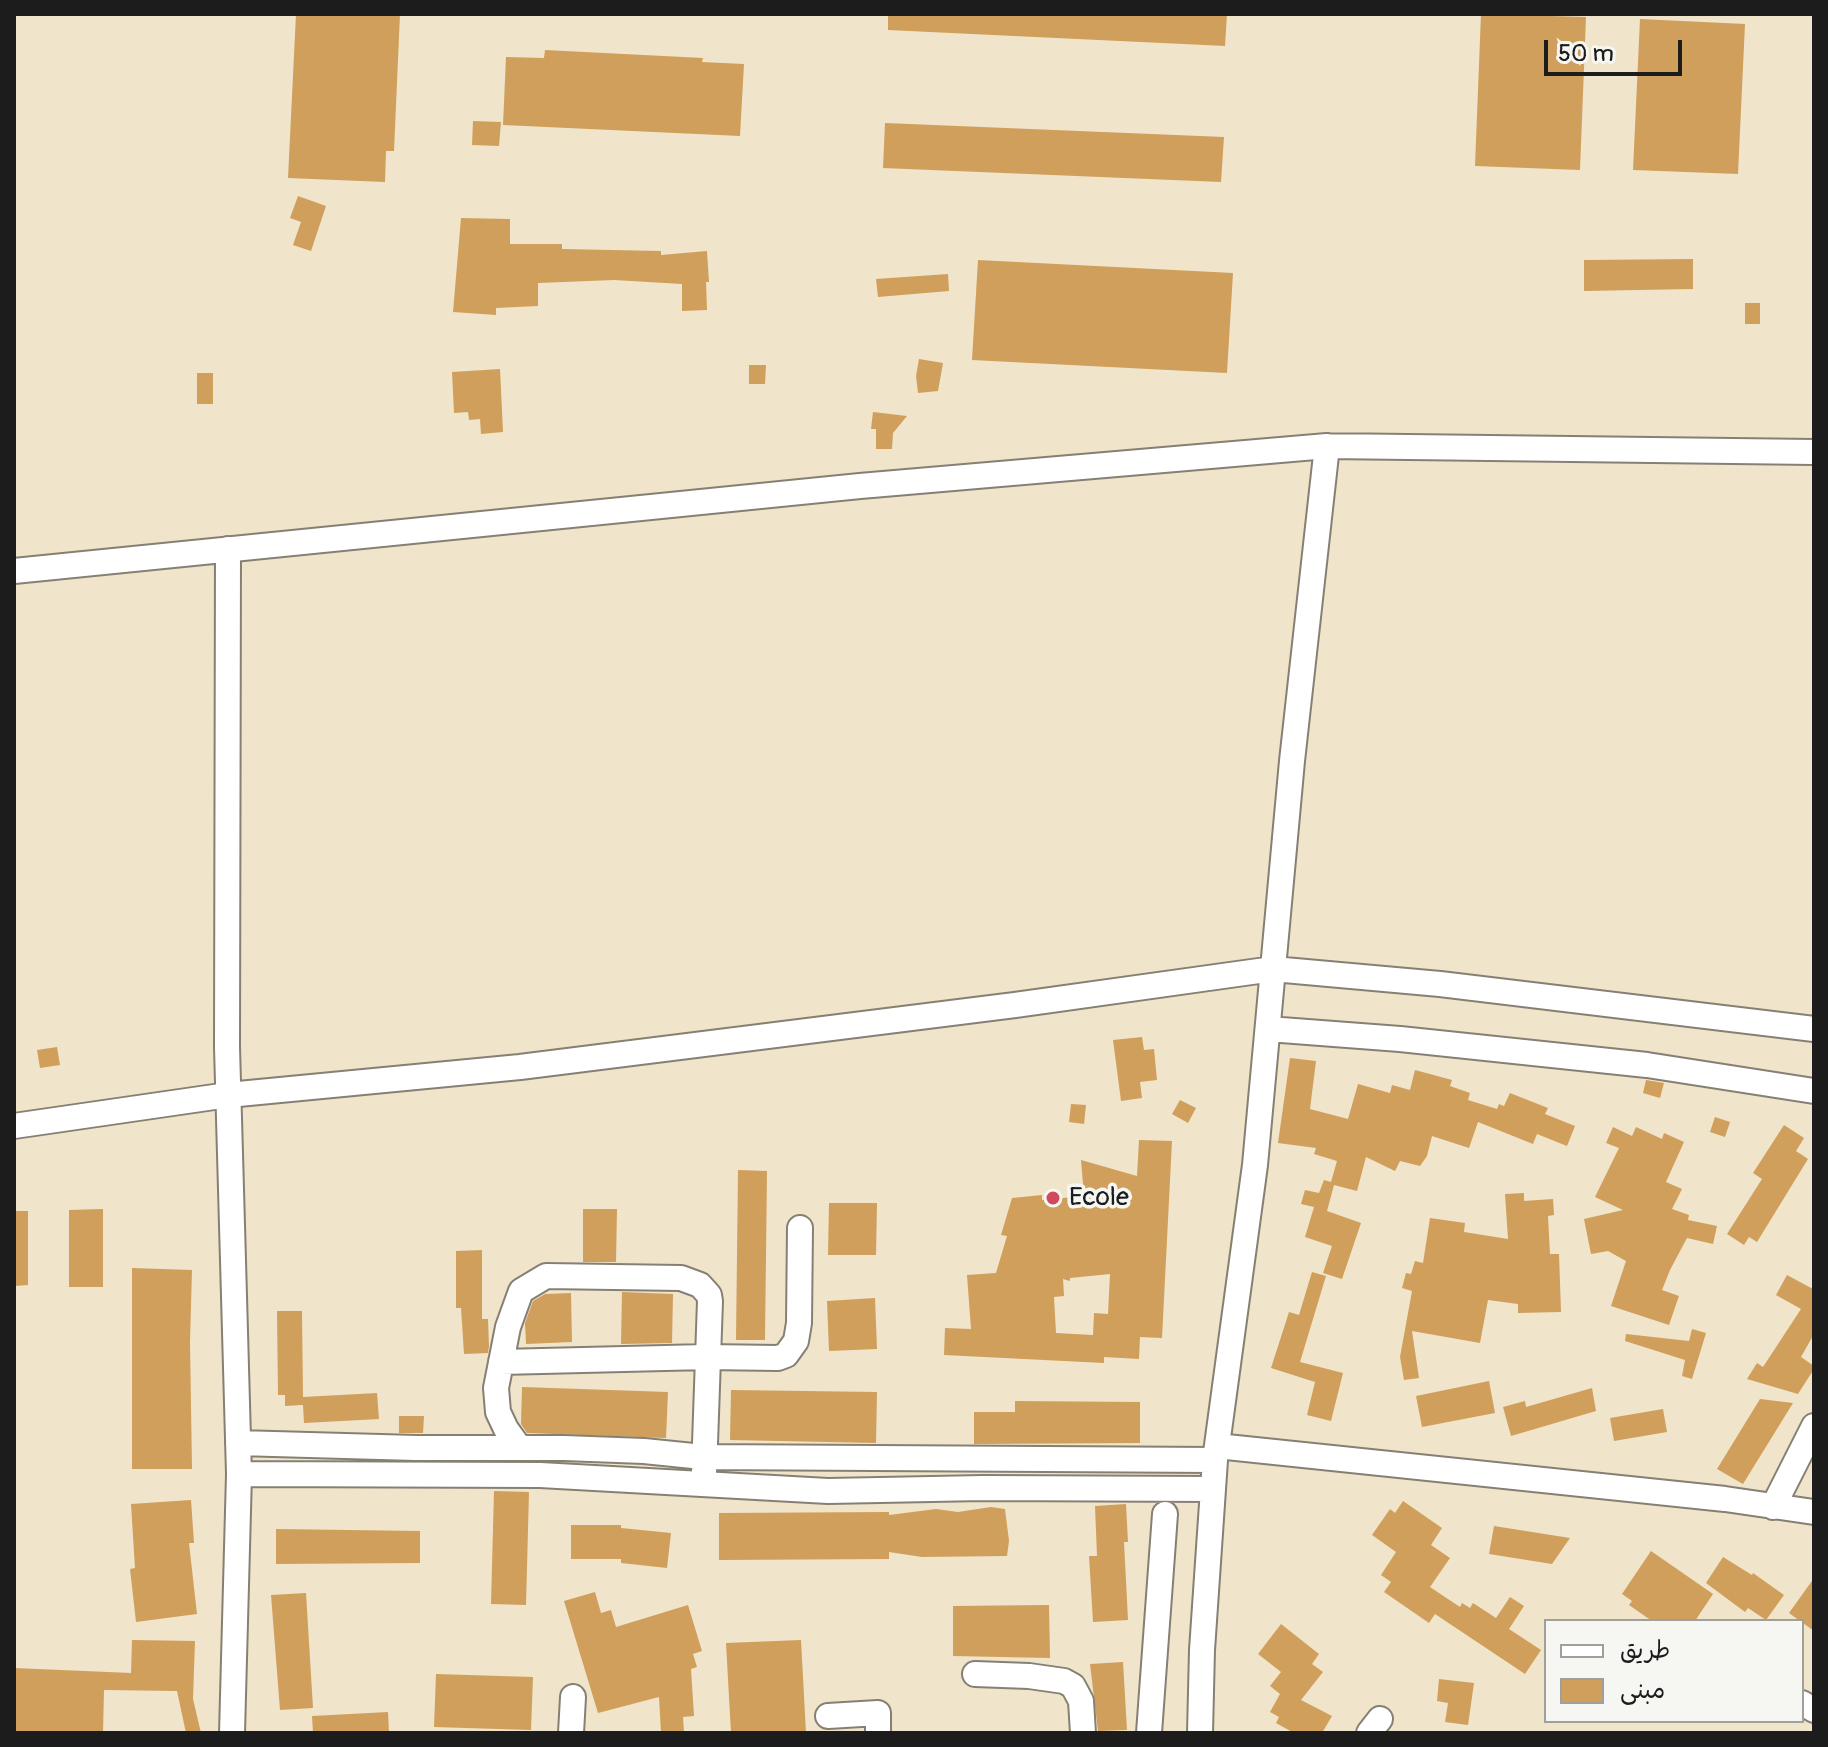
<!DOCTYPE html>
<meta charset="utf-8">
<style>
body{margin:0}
#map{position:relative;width:1828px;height:1747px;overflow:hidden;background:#f0e4cb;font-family:Pangolin,"Playpen Sans Arabic",sans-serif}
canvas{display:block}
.frame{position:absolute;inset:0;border:16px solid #1c1c1c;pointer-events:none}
.legend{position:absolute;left:1544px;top:1619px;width:260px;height:104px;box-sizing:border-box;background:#f6f6f2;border:2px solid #9f9f9c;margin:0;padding:10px 14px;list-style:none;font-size:24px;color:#1c1c1c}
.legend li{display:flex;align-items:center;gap:16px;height:40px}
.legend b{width:40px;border:2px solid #9f9f9c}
.scale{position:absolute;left:1544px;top:40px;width:138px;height:36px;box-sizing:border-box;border:4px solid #1c1c1c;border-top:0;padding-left:10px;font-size:24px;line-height:28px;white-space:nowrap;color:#1c1c1c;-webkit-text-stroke:6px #f6f6f2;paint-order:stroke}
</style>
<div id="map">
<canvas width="1828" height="1747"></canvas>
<div class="frame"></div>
<ul class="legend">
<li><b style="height:10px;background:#fff"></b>طريق</li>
<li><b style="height:22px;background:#d09f5b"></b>مبنى</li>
</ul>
<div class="scale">50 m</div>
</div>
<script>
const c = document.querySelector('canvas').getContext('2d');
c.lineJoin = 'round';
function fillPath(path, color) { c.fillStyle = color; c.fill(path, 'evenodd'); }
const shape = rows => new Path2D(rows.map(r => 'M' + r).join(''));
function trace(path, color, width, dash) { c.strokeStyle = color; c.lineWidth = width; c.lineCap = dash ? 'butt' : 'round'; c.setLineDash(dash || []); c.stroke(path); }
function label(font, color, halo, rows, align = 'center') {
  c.font = font + ' Pangolin,sans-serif'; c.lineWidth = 7; c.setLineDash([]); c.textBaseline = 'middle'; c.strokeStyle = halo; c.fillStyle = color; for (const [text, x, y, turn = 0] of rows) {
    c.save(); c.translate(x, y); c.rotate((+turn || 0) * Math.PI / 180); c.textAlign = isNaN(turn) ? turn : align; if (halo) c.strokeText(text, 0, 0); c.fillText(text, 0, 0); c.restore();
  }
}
const building = shape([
 [296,14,400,14,394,151,386,151,385,182,288,178],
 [888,14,1227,14,1225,46,888,30],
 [1481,14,1586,17,1580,170,1475,166],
 [1640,19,1745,24,1738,174,1633,170],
 [545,50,703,58,702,62,744,64,740,136,503,125,506,57,544,58],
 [473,121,501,122,499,146,472,145],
 [885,123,1224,137,1221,182,883,168],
 [298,196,326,206,311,251,293,245,301,222,290,218],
 [461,218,510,219,510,244,562,244,562,249,661,251,661,255,707,251,709,282,706,282,707,310,682,311,682,284,614,280,538,283,538,306,496,308,496,315,453,312],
 [1693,259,1693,289,1584,291,1584,260],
 [978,260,1233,273,1227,373,972,360],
 [948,274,949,291,878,297,876,279],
 [1745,303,1760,303,1760,324,1745,324],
 [919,359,943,363,938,391,918,393,916,376],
 [749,365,766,365,765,384,749,384],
 [500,369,503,432,481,434,480,419,469,420,468,412,454,413,452,372],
 [197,373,213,373,213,404,197,404],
 [873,412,907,416,893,433,892,449,876,449,876,429,871,429],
 [1142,1037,1144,1050,1154,1049,1157,1080,1140,1082,1142,1098,1121,1101,1113,1040],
 [57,1047,60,1065,40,1068,37,1050],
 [1290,1058,1316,1061,1310,1109,1348,1119,1358,1084,1390,1093,1392,1085,1410,1090,1415,1070,1452,1080,1450,1086,1470,1093,1468,1100,1497,1109,1499,1104,1504,1106,1510,1093,1548,1108,1545,1114,1575,1126,1567,1146,1537,1134,1533,1144,1478,1122,1469,1148,1432,1136,1427,1156,1420,1166,1400,1161,1395,1171,1366,1157,1357,1191,1334,1185,1327,1211,1361,1223,1342,1279,1323,1273,1332,1246,1305,1237,1314,1207,1301,1204,1305,1190,1319,1193,1324,1180,1331,1182,1337,1161,1314,1154,1316,1148,1278,1143],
 [1646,1080,1664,1083,1660,1098,1643,1093],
 [1180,1100,1196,1108,1188,1123,1172,1114],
 [1071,1104,1086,1105,1084,1124,1069,1122],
 [1715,1117,1730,1122,1725,1137,1710,1132],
 [1784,1125,1804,1138,1796,1151,1808,1159,1757,1242,1749,1237,1744,1245,1727,1234,1762,1179,1753,1173],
 [1613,1127,1632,1136,1636,1127,1662,1139,1664,1133,1684,1142,1666,1182,1682,1189,1672,1209,1689,1215,1688,1220,1717,1226,1713,1244,1687,1238,1670,1270,1662,1290,1679,1296,1669,1325,1611,1306,1626,1261,1608,1251,1591,1254,1584,1219,1623,1210,1595,1197,1619,1148,1606,1143],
 [1139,1140,1172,1141,1162,1338,1140,1337,1139,1359,1104,1357,1104,1363,944,1355,945,1328,971,1329,967,1275,996,1273,1007,1236,1001,1235,1012,1198,1042,1195,1042,1200,1084,1196,1081,1160,1137,1176],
 [1110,1274,1108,1314,1094,1313,1093,1335,1056,1333,1054,1297,1064,1296,1063,1279,1070,1281,1070,1278],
 [738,1170,767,1171,765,1340,736,1340],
 [1524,1193,1524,1201,1553,1199,1554,1215,1548,1216,1550,1254,1559,1254,1561,1312,1518,1313,1518,1304,1488,1300,1480,1343,1412,1331,1419,1378,1404,1380,1400,1357,1412,1291,1402,1288,1406,1273,1411,1274,1415,1261,1423,1263,1430,1218,1465,1223,1464,1232,1508,1239,1505,1194],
 [829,1203,877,1203,876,1255,828,1255],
 [103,1209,103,1287,69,1287,69,1210],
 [583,1209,617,1209,616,1262,583,1262],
 [14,1211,28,1211,28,1285,14,1286],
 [482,1250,482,1319,488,1319,489,1346,488,1353,464,1354,461,1308,456,1308,456,1251],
 [132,1268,192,1270,190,1342,192,1469,132,1469],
 [1312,1272,1326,1276,1300,1362,1343,1373,1331,1421,1307,1415,1315,1382,1271,1368,1289,1312,1299,1315],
 [1787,1275,1813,1289,1814,1287,1814,1334,1801,1357,1814,1366,1814,1369,1798,1394,1747,1379,1757,1363,1763,1367,1801,1309,1776,1295],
 [622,1292,673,1294,672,1343,621,1344],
 [571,1293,572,1342,526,1344,525,1323,533,1301,545,1294],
 [875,1298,877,1349,829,1351,827,1301],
 [277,1311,302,1311,303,1397,377,1393,379,1419,304,1423,303,1405,285,1406,285,1395,278,1395],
 [1692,1329,1706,1333,1692,1379,1682,1376,1685,1360,1625,1341,1626,1334,1689,1341],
 [1489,1381,1495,1413,1422,1427,1416,1396],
 [522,1387,668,1392,666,1438,527,1433,521,1424],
 [1592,1388,1596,1411,1511,1436,1503,1407,1525,1401,1526,1407],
 [731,1390,877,1392,876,1443,730,1440],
 [1760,1399,1793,1403,1743,1484,1717,1469],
 [1015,1401,1140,1402,1140,1443,974,1444,974,1412,1015,1412],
 [1663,1409,1667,1432,1614,1441,1610,1418],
 [399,1416,424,1416,423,1433,399,1433],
 [494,1491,529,1492,526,1605,491,1604],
 [191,1500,194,1543,189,1543,197,1614,136,1622,130,1569,135,1568,131,1504],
 [1403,1501,1442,1528,1431,1545,1450,1558,1430,1587,1460,1607,1462,1603,1470,1608,1473,1603,1496,1618,1510,1597,1524,1606,1509,1629,1541,1650,1525,1674,1435,1614,1429,1623,1384,1592,1391,1582,1381,1575,1396,1552,1372,1535,1390,1509,1395,1513],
 [1126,1504,1128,1542,1124,1542,1128,1620,1093,1622,1089,1556,1097,1556,1095,1506],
 [991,1507,1005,1509,1009,1541,1007,1556,922,1557,889,1552,889,1559,719,1560,719,1513,889,1512,889,1515,936,1509,958,1512],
 [571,1525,621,1525,621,1528,671,1533,667,1568,621,1563,621,1559,571,1559],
 [1494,1526,1570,1538,1552,1564,1489,1554],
 [276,1529,420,1531,420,1563,276,1564],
 [1651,1551,1713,1594,1695,1621,1652,1621,1629,1605,1632,1601,1622,1594],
 [1723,1557,1752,1575,1753,1573,1784,1595,1766,1620,1748,1608,1745,1612,1706,1583],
 [1814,1578,1814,1631,1789,1613],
 [595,1592,601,1613,611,1610,616,1627,688,1605,702,1651,693,1654,697,1667,691,1669,694,1716,683,1717,684,1733,661,1733,659,1697,598,1713,564,1601],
 [306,1593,313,1708,280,1710,271,1595],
 [1049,1605,1050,1658,953,1656,953,1606],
 [1281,1624,1319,1654,1312,1664,1323,1672,1301,1700,1332,1716,1322,1733,1294,1733,1276,1723,1279,1717,1270,1712,1280,1694,1270,1686,1281,1672,1258,1654],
 [132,1640,195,1641,193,1699,201,1733,186,1733,177,1691,104,1690,103,1733,14,1733,14,1668,131,1673],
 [801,1640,806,1733,731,1733,726,1643],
 [1123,1662,1127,1730,1098,1731,1090,1664],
 [436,1674,533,1677,531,1730,434,1727],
 [1439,1679,1474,1683,1468,1725,1445,1722,1448,1703,1437,1701],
 [388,1712,389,1733,313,1733,312,1716]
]);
const minor = shape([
 [228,549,227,1047,239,1474,232,1733],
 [14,571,860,486,1327,446,1814,452],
 [1268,1029,1400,1039,1647,1065,1814,1091],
 [14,1126,228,1095,520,1067,1015,1005,1273,969,1440,984,1814,1029],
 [501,1362,706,1357,778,1358,786,1355,796,1341,799,1323,800,1228],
 [238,1443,416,1448,564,1448,644,1451,703,1457,1215,1460],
 [1217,1446,1725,1499,1814,1512],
 [519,1447,506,1429,498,1412,496,1388,508,1327,521,1291,546,1276,681,1278,700,1285,709,1295,710,1301,704,1472],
 [239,1474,540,1475,828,1491,983,1488,1213,1489],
 [1773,1507,1814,1426],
 [975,1674,1029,1676,1064,1681,1073,1686,1081,1701,1083,1733],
 [1802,1703,1814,1710],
 [828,1716,878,1713,878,1733],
 [571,1733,573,1697],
 [1149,1733,1165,1514],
 [1200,1733,1202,1650,1215,1460,1255,1165,1292,761,1327,446],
 [1369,1733,1380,1719]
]);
const markers = [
 [1053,1198,8,"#d1495b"]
];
const poiNames = [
 ["Ecole",1069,1198]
];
fillPath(building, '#d09f5b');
trace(minor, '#868074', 28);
trace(minor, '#fff', 24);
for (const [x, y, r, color] of markers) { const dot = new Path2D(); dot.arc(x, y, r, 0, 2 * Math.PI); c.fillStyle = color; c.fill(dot); trace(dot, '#f6f6f2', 3); }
label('26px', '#1c1c1c', '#f6f6f2', poiNames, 'left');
</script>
